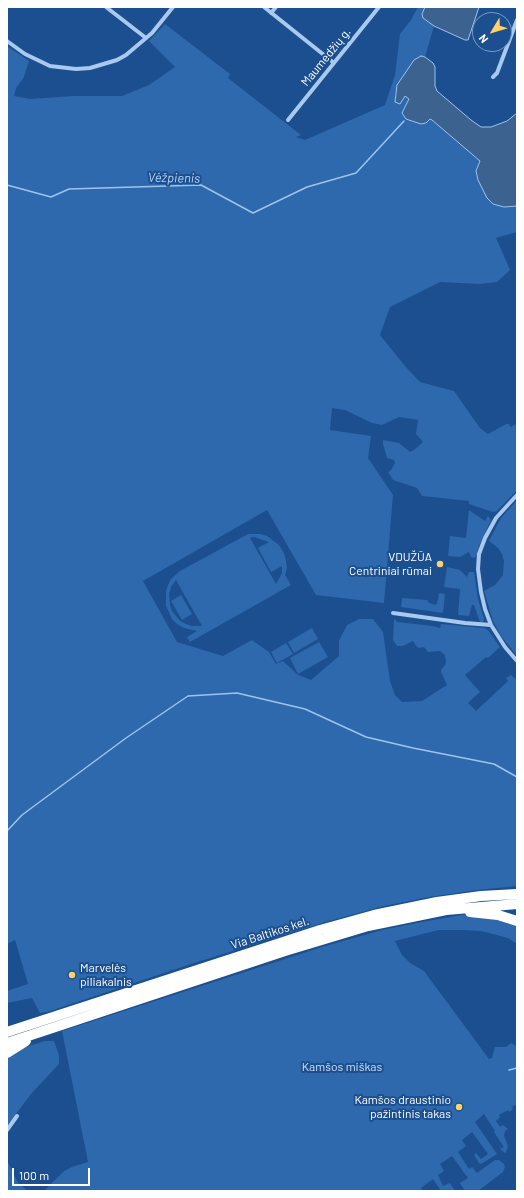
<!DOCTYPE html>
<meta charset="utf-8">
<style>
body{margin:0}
#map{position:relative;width:524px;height:1198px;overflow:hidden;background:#1b4f8f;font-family:Barlow,sans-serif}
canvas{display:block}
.frame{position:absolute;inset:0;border:8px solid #fff;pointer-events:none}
.north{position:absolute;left:472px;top:12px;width:40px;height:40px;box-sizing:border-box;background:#1b4f8f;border:1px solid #7695bc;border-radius:50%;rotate:232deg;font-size:11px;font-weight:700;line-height:16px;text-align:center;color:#fff}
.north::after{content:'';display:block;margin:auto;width:14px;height:18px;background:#ffd166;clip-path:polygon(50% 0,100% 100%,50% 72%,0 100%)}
.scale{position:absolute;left:12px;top:1168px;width:78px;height:18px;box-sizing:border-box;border:2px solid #fff;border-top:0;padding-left:5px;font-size:12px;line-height:14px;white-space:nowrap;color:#fff;-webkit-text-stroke:3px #1b4f8f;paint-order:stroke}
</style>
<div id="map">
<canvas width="524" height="1198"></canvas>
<div class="frame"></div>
<div class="north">N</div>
<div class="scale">100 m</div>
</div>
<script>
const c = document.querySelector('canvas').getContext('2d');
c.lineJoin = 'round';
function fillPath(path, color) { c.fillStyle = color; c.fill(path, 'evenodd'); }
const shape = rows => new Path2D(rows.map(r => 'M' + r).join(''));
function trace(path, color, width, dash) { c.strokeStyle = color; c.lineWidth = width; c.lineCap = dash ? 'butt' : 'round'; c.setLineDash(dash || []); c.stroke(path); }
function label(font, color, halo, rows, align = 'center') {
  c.font = font + ' Barlow,sans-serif'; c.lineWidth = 4; c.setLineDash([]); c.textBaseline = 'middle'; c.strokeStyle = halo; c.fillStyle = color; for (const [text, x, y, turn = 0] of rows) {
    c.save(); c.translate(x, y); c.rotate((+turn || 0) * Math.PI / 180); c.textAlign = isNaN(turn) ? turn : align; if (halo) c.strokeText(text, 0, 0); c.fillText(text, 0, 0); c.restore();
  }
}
const green = shape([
 [418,7,425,7,422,14,423,18,434,26,425,57,421,56,417,58,397,85,395,97,405,96,409,99,402,113,426,123,431,119,432,119,480,161,476,171,478,180,504,207,517,206,517,232,496,238,510,270,497,282,480,284,440,282,390,307,380,335,405,366,420,382,454,391,480,428,488,434,506,424,509,424,511,427,515,424,517,429,517,490,497,511,493,512,469,504,469,501,422,496,417,488,393,480,388,472,391,470,395,463,394,460,387,458,383,444,383,440,399,443,410,452,414,450,423,442,416,434,418,420,399,417,382,425,372,423,345,410,332,408,330,430,371,436,368,458,393,495,384,603,316,595,267,510,143,581,177,642,223,656,252,640,269,652,276,664,283,661,298,675,311,680,339,656,339,641,347,625,359,619,373,619,383,632,390,681,395,695,402,702,422,701,447,685,441,672,441,670,445,665,446,662,445,655,440,651,428,652,424,647,419,648,417,647,413,641,403,646,397,646,393,640,394,620,395,619,397,622,433,626,440,628,441,624,484,628,488,630,500,647,488,658,486,657,465,675,480,692,468,703,476,711,508,681,506,678,511,675,517,680,517,886,477,890,429,897,384,906,329,921,191,964,47,1012,40,1013,32,998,7,1003,7,991,28,984,15,940,7,944,7,46,29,61,24,77,16,88,14,96,30,99,73,96,122,96,149,85,175,67,149,41,165,24,230,74,228,78,301,135,296,137,305,140,385,105,395,75,400,34,411,20],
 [517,500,517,656,501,636,493,621,484,591,495,585,503,575,504,561,502,554,498,548,489,541,501,518],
 [469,510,485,521,488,516,491,520,479,546,476,557,473,558,471,557,469,552,460,557,448,556,450,536,466,538],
 [248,534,260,534,267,536,279,545,284,553,286,561,287,568,285,575,291,585,190,642,187,637,197,631,184,628,177,624,172,619,166,606,166,592,168,585,171,579,180,571],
 [254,537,269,542,258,548,271,572,282,566,282,573,276,584,250,538],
 [176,580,202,626,192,626,186,624,180,621,172,611,170,605,169,594,171,587],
 [447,567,460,570,467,577,469,572,474,572,478,599,484,619,483,622,480,622,474,605,472,605,469,616,458,615,460,589,444,587],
 [439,593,445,594,443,613,401,607,402,598,427,600,429,603,436,605,438,600],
 [181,595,192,614,182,620,171,601],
 [312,628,318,639,294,653,288,642],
 [319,642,328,657,298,674,290,658],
 [286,643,293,654,277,663,271,652],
 [461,915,479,915,517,923,517,944,508,938,481,931,461,930,439,930,395,941,402,955,410,963,424,971,489,1059,492,1058,495,1047,506,1047,511,1043,517,1046,517,1104,512,1107,513,1109,509,1112,508,1110,499,1115,500,1117,496,1121,500,1127,503,1125,508,1129,505,1131,504,1136,508,1146,506,1152,505,1153,500,1149,504,1147,494,1132,495,1131,484,1114,475,1122,497,1154,481,1164,479,1163,474,1155,476,1153,481,1159,488,1154,472,1132,462,1140,466,1146,458,1152,469,1169,472,1167,477,1173,495,1160,499,1160,504,1164,505,1167,503,1172,478,1191,465,1191,460,1183,468,1178,452,1156,440,1164,444,1171,438,1175,443,1186,450,1183,455,1191,441,1191,433,1179,421,1188,423,1191,44,1191,64,1171,72,1167,88,1162,62,1031,322,947,382,930,411,924],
 [45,1041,54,1041,59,1055,59,1064,31,1094,7,1126,7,1059,23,1048],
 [7,1160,18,1183,28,1191,7,1191]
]);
const water = shape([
 [425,7,479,7,468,40,465,40,434,26,423,18,422,14,425,7],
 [421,56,425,57,433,63,435,67,435,86,437,91,471,120,481,127,491,127,507,121,517,113,517,206,504,207,493,204,487,198,478,180,476,171,480,161,432,120,430,119,426,123,421,124,406,119,402,113,409,99,405,96,400,104,395,102,397,85,414,60,421,56]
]);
const stream = shape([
 [7,185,51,197,69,189,201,185,253,213,307,187,356,173,404,121],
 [7,831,22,815,126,738,188,696,237,693,305,709,366,737,413,748,494,764,517,777],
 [509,1070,517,1068]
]);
const street = shape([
 [106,7,146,38],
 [264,7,334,63],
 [271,13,276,7],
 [7,41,25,54,50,66,76,69,90,68,117,60,126,55,152,33,173,7],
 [493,77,497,73,517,20],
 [288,120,379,7],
 [517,495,496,518,485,538,479,554,478,569,481,592,485,609,491,625,505,647,517,661],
 [393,613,465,623,491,625],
 [7,1130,17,1116]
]);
const highway = shape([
 [470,912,498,915,517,921],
 [7,1032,320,930,374,915,437,902,481,896,517,894],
 [7,1043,285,951,368,926,446,910,517,904],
 [7,1053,26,1041]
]);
const markers = [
 [440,564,4,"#ffd166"],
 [72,975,4,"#ffd166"],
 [459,1107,4,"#ffd166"]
];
const streetNames = [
 ["Maumedžių g.",326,57,-51],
 ["Via Baltikos kel.",270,933,-18]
];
const poiNames = [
 ["VDUŽŪA",432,557],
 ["Centriniai rūmai",432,571],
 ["Marvelės",80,968,"left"],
 ["piliakalnis",80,982,"left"],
 ["Kamšos draustinio",451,1100],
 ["pažintinis takas",451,1114]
];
const parkNames = [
 ["Kamšos miškas",342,1067]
];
const waterNames = [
 ["Vėžpienis",174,178,1]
];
fillPath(green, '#2e69ad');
fillPath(water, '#3c6290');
trace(water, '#9cc4f0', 1);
trace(stream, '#9cc4f0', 1.5);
trace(street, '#a9c9ee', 4);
trace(highway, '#fff', 10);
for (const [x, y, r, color] of markers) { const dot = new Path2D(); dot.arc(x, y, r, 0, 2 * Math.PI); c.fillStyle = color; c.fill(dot); trace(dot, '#1b4f8f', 1.5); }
label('12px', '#fff', '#1b4f8f', streetNames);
label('12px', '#fff', '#1b4f8f', poiNames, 'right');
label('12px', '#cfe3fa', '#1b4f8f', parkNames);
label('italic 13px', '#b5d3f5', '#1b4f8f', waterNames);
</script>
